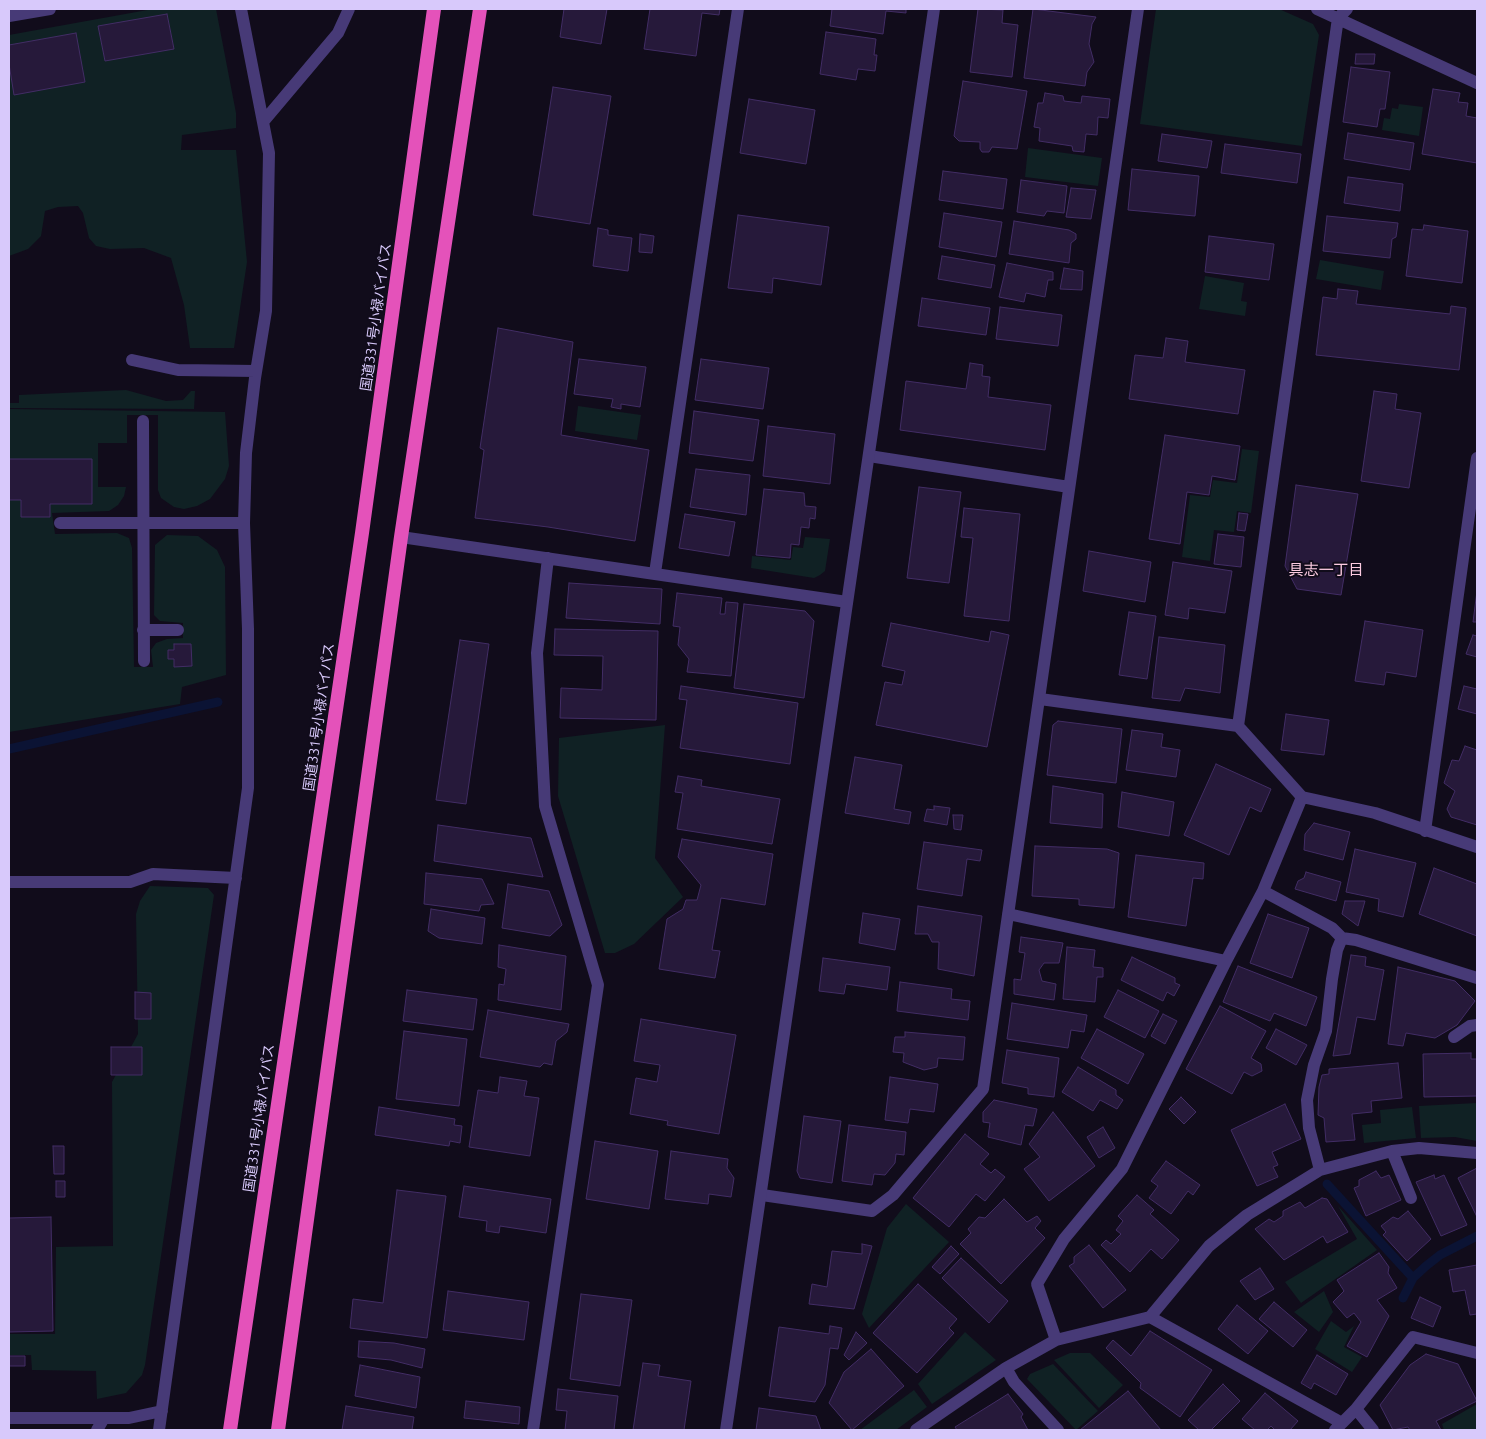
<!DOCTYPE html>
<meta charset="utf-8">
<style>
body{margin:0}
#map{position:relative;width:1486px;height:1439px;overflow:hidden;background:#110c1b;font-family:Ubuntu,sans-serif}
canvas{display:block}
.frame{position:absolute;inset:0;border:10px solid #d8c9fb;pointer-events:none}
</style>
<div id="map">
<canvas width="1486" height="1439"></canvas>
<div class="frame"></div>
</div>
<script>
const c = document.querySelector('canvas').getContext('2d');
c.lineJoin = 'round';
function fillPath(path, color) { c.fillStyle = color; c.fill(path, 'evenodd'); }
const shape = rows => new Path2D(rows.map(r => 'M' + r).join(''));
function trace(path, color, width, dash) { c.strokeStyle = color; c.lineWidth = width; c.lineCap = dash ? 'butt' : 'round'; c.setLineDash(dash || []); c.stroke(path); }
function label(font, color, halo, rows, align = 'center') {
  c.font = font + ' Ubuntu,"Noto Sans JP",sans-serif'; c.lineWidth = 4; c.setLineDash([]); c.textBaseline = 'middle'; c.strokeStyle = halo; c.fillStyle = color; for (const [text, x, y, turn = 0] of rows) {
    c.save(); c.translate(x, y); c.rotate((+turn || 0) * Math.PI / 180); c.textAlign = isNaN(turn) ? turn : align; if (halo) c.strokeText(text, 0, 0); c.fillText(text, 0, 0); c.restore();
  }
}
const green = shape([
 [153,9,216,9,236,113,236,128,182,135,181,150,236,150,247,262,234,348,190,348,184,305,171,258,144,248,110,249,96,246,89,238,83,213,78,206,58,207,45,211,41,236,28,249,9,256,9,35],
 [1156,9,1279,9,1313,24,1319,35,1302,146,1140,124],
 [1399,104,1423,107,1419,136,1382,130,1384,118,1390,119,1392,108,1398,109],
 [1028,148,1102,158,1098,186,1025,177],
 [1320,260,1384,271,1381,290,1316,279],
 [1205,276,1244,283,1241,301,1247,302,1245,316,1199,309],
 [126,390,166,401,183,400,191,391,195,391,194,409,9,408,9,403,19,403,19,395],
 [578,406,641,415,637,440,575,431],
 [9,409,225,412,229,466,225,479,210,499,197,506,184,509,174,507,161,498,158,490,158,415,127,415,127,443,98,443,98,487,126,487,124,496,118,505,109,511,52,513,55,534,117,533,129,538,132,548,134,667,153,667,151,650,156,643,167,639,183,638,183,623,160,621,154,615,155,545,167,535,198,536,217,550,225,567,226,675,182,687,180,704,9,732],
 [1242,449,1259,451,1251,513,1237,511,1234,532,1214,530,1210,561,1182,557,1190,495,1210,497,1213,480,1237,483],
 [805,537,830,539,825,571,820,575,814,578,751,568,752,556,791,560,793,547,803,548],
 [665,725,655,858,683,897,634,944,615,953,605,953,558,796,559,738],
 [150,886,208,888,214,895,145,1365,142,1375,126,1393,97,1399,96,1371,32,1370,31,1355,9,1355,9,1334,55,1334,56,1247,113,1246,112,1082,138,1034,136,914,140,901],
 [1477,1103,1477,1141,1455,1137,1421,1138,1419,1106],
 [1412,1107,1416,1138,1364,1143,1362,1125,1381,1123,1380,1110],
 [906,1204,949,1242,869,1328,862,1314,887,1228],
 [1338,1206,1377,1250,1301,1303,1285,1282,1357,1239],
 [1324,1291,1333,1312,1319,1332,1294,1312],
 [1331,1321,1346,1332,1354,1326,1344,1347,1362,1357,1352,1372,1315,1349],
 [965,1332,996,1360,932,1404,918,1384],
 [1070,1353,1090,1353,1123,1385,1099,1408,1054,1360],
 [1053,1364,1098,1411,1076,1430,1027,1379,1030,1374],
 [914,1390,927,1407,896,1430,860,1430],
 [1477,1404,1477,1430,1444,1430,1442,1424]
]);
const stream = shape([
 [9,749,218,702],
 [1327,1184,1413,1278],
 [1403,1298,1413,1278,1426,1266,1440,1255,1477,1236]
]);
const building = shape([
 [564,9,607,9,601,44,560,37,564,9],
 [650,9,720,9,719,15,702,13,696,56,644,49,650,9],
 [832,9,906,9,906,13,886,11,883,34,830,26,832,9],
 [978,9,1003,10,1002,23,1018,25,1012,77,970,72,978,9],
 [1033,9,1096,17,1092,24,1089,44,1094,62,1087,72,1085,86,1024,78,1033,9],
 [167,14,174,49,105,61,98,26,167,14],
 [826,32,876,39,874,55,877,55,875,71,858,69,856,80,820,74,826,32],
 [76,33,85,82,14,95,9,64,9,45,76,33],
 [1356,54,1375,54,1374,64,1355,64,1356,54],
 [1351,67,1390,72,1385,109,1380,109,1377,127,1343,122,1351,67],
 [963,81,1027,91,1017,149,992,147,989,152,982,152,980,149,980,142,959,141,954,136,963,81],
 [553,87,611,96,590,224,533,215,553,87],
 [1433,89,1460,93,1458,102,1468,103,1466,116,1477,118,1477,163,1422,154,1433,89],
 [1045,93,1063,96,1064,101,1081,103,1082,96,1110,99,1108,118,1098,117,1097,135,1086,134,1084,152,1073,151,1072,146,1039,141,1040,128,1034,127,1038,103,1043,103,1045,93],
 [749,99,815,110,806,164,740,153,749,99],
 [1348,133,1414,143,1410,170,1344,159,1348,133],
 [1162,134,1212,141,1207,168,1158,161,1162,134],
 [1225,144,1301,154,1297,183,1221,173,1225,144],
 [1132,169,1199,176,1195,216,1128,210,1132,169],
 [943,171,1007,179,1003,209,939,200,943,171],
 [1348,177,1403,184,1400,211,1344,203,1348,177],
 [1021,180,1067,186,1064,213,1047,211,1044,216,1017,212,1021,180],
 [1071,188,1096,190,1091,219,1066,217,1071,188],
 [944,213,1002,222,996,257,939,247,944,213],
 [738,215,829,227,821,285,773,278,772,293,728,288,738,215],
 [1327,216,1398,223,1396,237,1392,239,1390,258,1323,251,1327,216],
 [1014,221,1069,230,1076,234,1076,239,1071,243,1069,263,1009,254,1014,221],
 [1424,225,1468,231,1462,283,1406,276,1412,229,1423,230,1424,225],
 [598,228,608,230,608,235,632,238,628,271,593,266,598,228],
 [640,234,654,236,652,253,639,252,640,234],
 [1209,236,1274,244,1269,280,1205,272,1209,236],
 [942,256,995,265,991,288,938,279,942,256],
 [1007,263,1053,272,1053,280,1048,280,1045,297,1026,293,1024,302,999,297,1007,263],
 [1064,268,1083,271,1082,290,1060,289,1064,268],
 [1338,289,1358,291,1356,304,1450,314,1451,306,1466,308,1459,370,1316,355,1323,297,1337,299,1338,289],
 [922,298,990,308,986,335,918,326,922,298],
 [1000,307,1062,315,1058,346,996,339,1000,307],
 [498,328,573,342,561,435,649,450,635,541,548,527,475,518,484,450,480,448,498,328],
 [1166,338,1188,341,1185,362,1245,370,1238,414,1129,399,1135,355,1163,358,1166,338],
 [579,359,646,367,640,407,621,404,621,409,611,407,613,399,574,394,579,359],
 [701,359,769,368,763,409,695,400,701,359],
 [970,363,983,365,982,376,990,377,988,397,1051,405,1045,450,900,430,906,381,966,389,970,363],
 [1374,391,1397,394,1395,409,1421,413,1409,488,1361,481,1374,391],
 [694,411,759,420,753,461,689,453,694,411],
 [768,426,835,434,830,484,763,476,768,426],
 [1165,435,1240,446,1235,480,1212,476,1209,495,1187,492,1180,544,1149,539,1165,435],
 [9,459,92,459,92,504,50,504,50,517,21,517,21,500,9,500,9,459],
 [696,469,750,475,746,515,690,507,696,469],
 [1296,485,1358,494,1341,595,1297,589,1285,566,1296,485],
 [919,487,961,492,949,583,907,578,919,487],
 [764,489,804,493,805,506,816,507,815,519,810,518,809,528,801,527,799,545,791,544,790,558,756,555,764,489],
 [964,508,1020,514,1009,621,964,616,973,538,961,537,964,508],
 [1239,513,1248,514,1245,531,1237,530,1239,513],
 [685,514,735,522,729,556,679,548,685,514],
 [1218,534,1244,537,1241,567,1214,564,1218,534],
 [1089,551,1151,562,1145,602,1083,591,1089,551],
 [1173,562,1232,571,1225,613,1189,608,1188,619,1165,615,1173,562],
 [569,583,662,589,660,624,566,618,569,583],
 [1477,591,1477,622,1473,622,1477,591],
 [677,593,722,598,720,614,725,614,726,602,738,603,731,676,687,672,689,659,678,645,680,627,673,626,677,593],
 [744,604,805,611,814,621,804,698,734,688,744,604],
 [1129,612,1156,616,1147,679,1119,675,1129,612],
 [1365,621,1423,630,1416,677,1386,672,1384,685,1355,681,1365,621],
 [891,623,989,642,991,631,1009,635,987,747,876,725,885,682,902,685,905,671,882,666,891,623],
 [555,629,658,631,656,720,560,718,561,688,602,690,603,656,554,655,555,629],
 [1473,635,1477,636,1477,657,1466,654,1473,635],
 [1159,637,1225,645,1220,693,1185,688,1180,701,1152,698,1159,637],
 [460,640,489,644,466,804,436,800,460,640],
 [174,644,191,644,192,666,174,667,174,659,168,659,168,650,174,650,174,644],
 [681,686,798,703,790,764,680,748,687,700,679,699,681,686],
 [1464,686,1477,689,1477,714,1458,709,1464,686],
 [1286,714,1329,720,1324,755,1281,750,1286,714],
 [1058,721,1122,729,1116,783,1047,775,1053,725,1058,721],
 [1132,730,1163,734,1161,747,1180,750,1176,777,1126,770,1132,730],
 [1465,746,1477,750,1477,825,1451,817,1447,809,1455,791,1444,783,1452,760,1459,761,1465,746],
 [855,757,902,765,894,809,911,812,909,824,845,813,855,757],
 [1216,764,1271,789,1261,812,1250,807,1229,855,1184,835,1216,764],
 [678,776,702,780,701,786,780,799,772,844,677,829,683,793,675,792,678,776],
 [1053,786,1103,794,1102,828,1050,823,1053,786],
 [1122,792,1174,802,1169,836,1118,827,1122,792],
 [934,806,950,808,947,825,924,821,927,809,934,810,934,806],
 [953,815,963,815,961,830,954,829,953,815],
 [1314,823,1350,832,1343,860,1304,850,1305,834,1314,823],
 [438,825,531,838,543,877,434,861,438,825],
 [682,839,773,854,765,905,721,898,712,950,720,951,715,978,659,969,667,919,683,909,686,900,697,900,701,885,678,857,682,839],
 [924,842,982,850,980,861,967,859,962,896,917,889,924,842],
 [1035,846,1107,849,1119,853,1114,908,1079,905,1079,899,1032,896,1035,846],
 [1355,849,1416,863,1403,917,1378,911,1379,899,1346,892,1355,849],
 [1136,855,1204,863,1203,879,1193,878,1186,926,1128,917,1136,855],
 [1434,868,1477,884,1477,936,1419,914,1434,868],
 [1306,872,1341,882,1336,901,1295,889,1298,881,1304,878,1306,872],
 [426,873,482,879,494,904,481,905,479,911,424,904,426,873],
 [508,884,549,891,562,925,550,936,502,928,508,884],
 [1345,901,1365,901,1358,926,1342,914,1345,901],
 [918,906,982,916,974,976,938,969,939,942,932,942,928,934,915,934,918,906],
 [431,909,485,918,482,944,439,938,428,931,431,909],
 [863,913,900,919,895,950,859,943,863,913],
 [1268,914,1309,928,1292,978,1250,963,1268,914],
 [1021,937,1063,943,1059,963,1044,963,1039,970,1042,981,1056,984,1054,1000,1014,994,1014,979,1021,980,1025,953,1019,952,1021,937],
 [499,945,566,956,561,1010,498,1000,499,984,504,985,506,969,498,967,499,945],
 [1067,947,1095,950,1093,967,1103,968,1103,977,1097,977,1095,1002,1063,999,1067,947],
 [1351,955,1366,957,1365,966,1384,970,1375,1020,1357,1017,1350,1054,1333,1056,1351,955],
 [1132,957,1175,978,1175,983,1180,985,1174,996,1167,992,1163,1001,1121,980,1132,957],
 [823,958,890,967,887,990,846,984,844,994,819,991,823,958],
 [1238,966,1317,997,1306,1026,1274,1013,1270,1021,1223,1002,1238,966],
 [1398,967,1455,981,1475,1001,1457,1025,1435,1038,1406,1033,1403,1046,1388,1044,1398,967],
 [900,982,952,989,951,999,970,1001,968,1020,897,1011,900,982],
 [407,990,477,999,473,1030,403,1021,407,990],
 [1118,990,1159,1011,1145,1038,1104,1017,1118,990],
 [135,992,151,993,151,1019,135,1019,135,992],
 [1012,1003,1087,1015,1084,1032,1071,1030,1068,1048,1007,1039,1012,1003],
 [1220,1006,1266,1031,1251,1058,1261,1064,1262,1071,1252,1076,1244,1072,1232,1094,1186,1069,1220,1006],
 [488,1010,569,1024,567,1032,556,1041,552,1065,544,1063,540,1067,480,1057,488,1010],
 [1163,1014,1177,1021,1165,1044,1151,1036,1163,1014],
 [641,1019,736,1035,719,1134,667,1125,668,1121,630,1114,636,1078,657,1082,660,1065,634,1061,641,1019],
 [1097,1029,1144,1054,1128,1084,1081,1058,1097,1029],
 [1276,1029,1307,1045,1296,1065,1266,1048,1276,1029],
 [404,1031,467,1039,459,1106,396,1099,404,1031],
 [905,1032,965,1037,963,1060,938,1058,937,1067,924,1070,903,1062,904,1053,893,1052,895,1037,905,1037,905,1032],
 [111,1047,142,1047,142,1075,111,1075,111,1047],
 [1007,1050,1059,1058,1054,1097,1028,1094,1028,1088,1002,1083,1007,1050],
 [1471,1053,1471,1059,1477,1059,1477,1096,1424,1097,1423,1054,1471,1053],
 [1398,1063,1402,1098,1371,1101,1372,1112,1352,1114,1355,1140,1326,1142,1324,1118,1318,1115,1319,1087,1322,1075,1329,1074,1329,1069,1398,1063],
 [1078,1067,1116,1090,1116,1095,1123,1100,1117,1109,1100,1100,1093,1111,1062,1092,1078,1067],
 [500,1077,527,1081,524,1096,539,1098,530,1156,469,1147,478,1090,498,1093,500,1077],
 [890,1077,938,1084,934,1112,910,1109,908,1123,885,1120,890,1077],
 [1181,1097,1196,1112,1184,1124,1169,1109,1181,1097],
 [994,1100,1037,1109,1033,1126,1025,1125,1021,1145,988,1137,990,1123,983,1122,983,1112,994,1100],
 [1285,1104,1301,1139,1272,1152,1278,1165,1273,1167,1278,1177,1257,1186,1231,1130,1285,1104],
 [379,1107,455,1119,454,1125,462,1126,460,1143,450,1141,449,1146,375,1135,379,1107],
 [1053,1112,1095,1166,1049,1201,1024,1169,1040,1157,1029,1144,1053,1112],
 [804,1116,841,1121,832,1183,800,1178,797,1171,804,1116],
 [849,1125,906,1132,904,1155,896,1154,895,1163,885,1175,874,1174,872,1185,842,1181,849,1125],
 [1103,1127,1115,1148,1099,1158,1087,1137,1103,1127],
 [965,1134,989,1154,980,1164,991,1173,995,1169,1005,1177,985,1201,976,1194,949,1227,913,1198,965,1134],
 [595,1141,658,1151,649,1209,586,1199,595,1141],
 [53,1146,64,1146,64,1174,54,1174,53,1146],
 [671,1151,728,1159,727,1168,734,1178,731,1197,709,1194,708,1204,665,1199,671,1151],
 [1166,1161,1200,1185,1193,1195,1188,1191,1171,1214,1149,1198,1158,1186,1151,1181,1166,1161],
 [1477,1168,1477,1217,1458,1178,1477,1168],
 [1376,1171,1381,1178,1389,1175,1401,1200,1366,1216,1354,1188,1359,1186,1359,1180,1376,1171],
 [1434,1175,1435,1179,1444,1175,1467,1225,1441,1236,1416,1182,1434,1175],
 [56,1181,65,1181,65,1197,56,1197,56,1181],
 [464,1186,551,1199,546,1233,500,1226,499,1233,486,1231,487,1221,459,1217,464,1186],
 [397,1190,446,1196,427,1338,350,1328,353,1299,383,1303,397,1190],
 [1137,1195,1154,1210,1150,1214,1179,1240,1162,1259,1151,1249,1130,1272,1101,1245,1106,1240,1111,1244,1121,1234,1116,1230,1123,1221,1118,1216,1137,1195],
 [1322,1198,1327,1199,1348,1232,1327,1243,1323,1236,1284,1260,1255,1229,1269,1219,1274,1222,1283,1216,1283,1211,1300,1202,1305,1208,1322,1198],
 [1004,1199,1027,1222,1037,1216,1041,1221,1035,1228,1045,1238,1001,1284,960,1244,971,1233,968,1229,979,1217,985,1218,1004,1199],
 [1408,1211,1431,1239,1407,1261,1383,1235,1386,1232,1381,1226,1393,1217,1398,1219,1408,1211],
 [51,1217,53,1331,9,1332,9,1218,51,1217],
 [862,1244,872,1246,854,1309,809,1304,812,1284,827,1287,832,1251,862,1254,862,1244],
 [1089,1245,1126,1290,1103,1308,1069,1266,1074,1263,1074,1257,1089,1245],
 [951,1246,959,1254,940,1274,932,1267,951,1246],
 [1379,1253,1389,1267,1388,1273,1397,1288,1377,1300,1389,1316,1367,1357,1347,1346,1361,1322,1354,1313,1347,1318,1333,1302,1344,1291,1337,1280,1379,1253],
 [961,1258,1008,1301,989,1323,942,1278,961,1258],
 [1477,1265,1477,1314,1470,1315,1465,1290,1453,1292,1449,1270,1477,1265],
 [1260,1268,1274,1289,1255,1300,1240,1281,1260,1268],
 [918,1284,957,1319,949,1328,954,1333,917,1373,873,1333,918,1284],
 [448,1291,529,1302,524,1340,443,1330,448,1291],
 [581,1294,632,1300,620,1386,570,1379,581,1294],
 [1420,1297,1441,1307,1433,1327,1411,1318,1420,1297],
 [1274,1302,1307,1330,1293,1347,1259,1319,1274,1302],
 [1237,1305,1268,1331,1248,1354,1218,1329,1237,1305],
 [830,1326,842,1328,838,1349,830,1348,825,1385,815,1402,769,1396,779,1327,829,1334,830,1326],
 [1150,1331,1212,1370,1180,1417,1140,1388,1141,1383,1106,1348,1113,1340,1131,1356,1150,1331],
 [856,1332,867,1343,849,1360,844,1355,856,1332],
 [359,1341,394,1343,425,1349,422,1368,391,1360,358,1357,359,1341],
 [871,1349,904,1386,852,1430,829,1403,844,1372,871,1349],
 [1426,1354,1458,1364,1477,1401,1436,1421,1441,1430,1410,1430,1408,1427,1393,1430,1380,1405,1410,1365,1426,1354],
 [1317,1355,1348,1374,1336,1395,1314,1383,1311,1389,1301,1383,1317,1355],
 [9,1356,25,1356,25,1366,9,1366,9,1356],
 [643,1363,660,1365,658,1376,691,1381,684,1430,633,1430,643,1363],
 [360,1365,420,1377,416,1408,355,1396,360,1365],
 [1223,1384,1240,1401,1211,1430,1199,1430,1188,1420,1223,1384],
 [558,1389,618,1396,614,1430,565,1430,567,1411,556,1410,558,1389],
 [1128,1391,1161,1430,1080,1430,1128,1391],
 [1265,1393,1298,1421,1290,1430,1275,1430,1271,1426,1267,1430,1255,1430,1242,1419,1265,1393],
 [1008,1394,1023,1414,1021,1417,1028,1430,957,1430,955,1427,1008,1394],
 [466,1401,520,1407,519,1424,464,1418,466,1401],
 [346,1406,414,1417,412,1430,342,1430,346,1406],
 [759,1408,816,1416,821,1430,756,1430,759,1408]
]);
const service = shape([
 [9,16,50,9],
 [263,122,338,33,349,9],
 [132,360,178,370,256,371],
 [143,421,144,661],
 [60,523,244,523],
 [143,630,178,630],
 [9,882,130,882,153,874,236,878],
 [9,1418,129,1418,162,1411],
 [97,1430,104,1418],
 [159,1430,248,788,248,629,244,523,246,453,255,378,266,311,269,153,241,9]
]);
const minor = shape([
 [1317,9,1477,83],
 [869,456,1069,487],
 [401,537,847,602],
 [655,573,738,9],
 [1040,699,1238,726,1302,797,1375,813,1477,847],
 [1238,726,1338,18,1347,9],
 [1425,831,1477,458],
 [1263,891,1332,928,1342,938,1356,940,1477,978],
 [1008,914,1226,961,1263,891,1302,797],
 [1454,1037,1470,1026,1477,1025],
 [1392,1151,1411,1198],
 [1320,1170,1309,1128,1307,1100,1314,1065,1326,1031,1332,979,1337,950,1342,938],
 [762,1195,872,1211,893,1195,983,1089,1138,9],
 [1150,1317,1342,1423],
 [1056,1340,1037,1284,1064,1239,1122,1169,1226,961],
 [1006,1368,1014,1382,1058,1430],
 [1356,1409,1373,1430],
 [533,1430,598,985,545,806,537,653,548,558],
 [916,1430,1006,1368,1056,1340,1150,1317,1209,1246,1247,1215,1320,1170,1392,1151,1419,1148,1477,1153],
 [1335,1430,1356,1409,1413,1337,1477,1353]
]);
const tertiary = shape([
 [726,1430,934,9]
]);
const trunk = shape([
 [230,1430,362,533,434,9],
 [278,1430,401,537,480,9]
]);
const streetNames = [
 ["国道331号小禄バイパス",376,317,-82],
 ["国道331号小禄バイパス",319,717,-82],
 ["国道331号小禄バイパス",259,1118,-82]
];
const neighbourhoodNames = [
 ["具志一丁目",1326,570]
];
fillPath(green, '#102124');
trace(stream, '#0b1334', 9);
fillPath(building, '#26193a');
trace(building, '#422d65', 1);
trace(service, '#473a77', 12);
trace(minor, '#473a77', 12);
trace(tertiary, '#473a77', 12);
trace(trunk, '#e452ba', 14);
label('14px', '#d8c9fb', '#110c1b', streetNames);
label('15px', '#fccbe1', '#110c1b', neighbourhoodNames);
</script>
